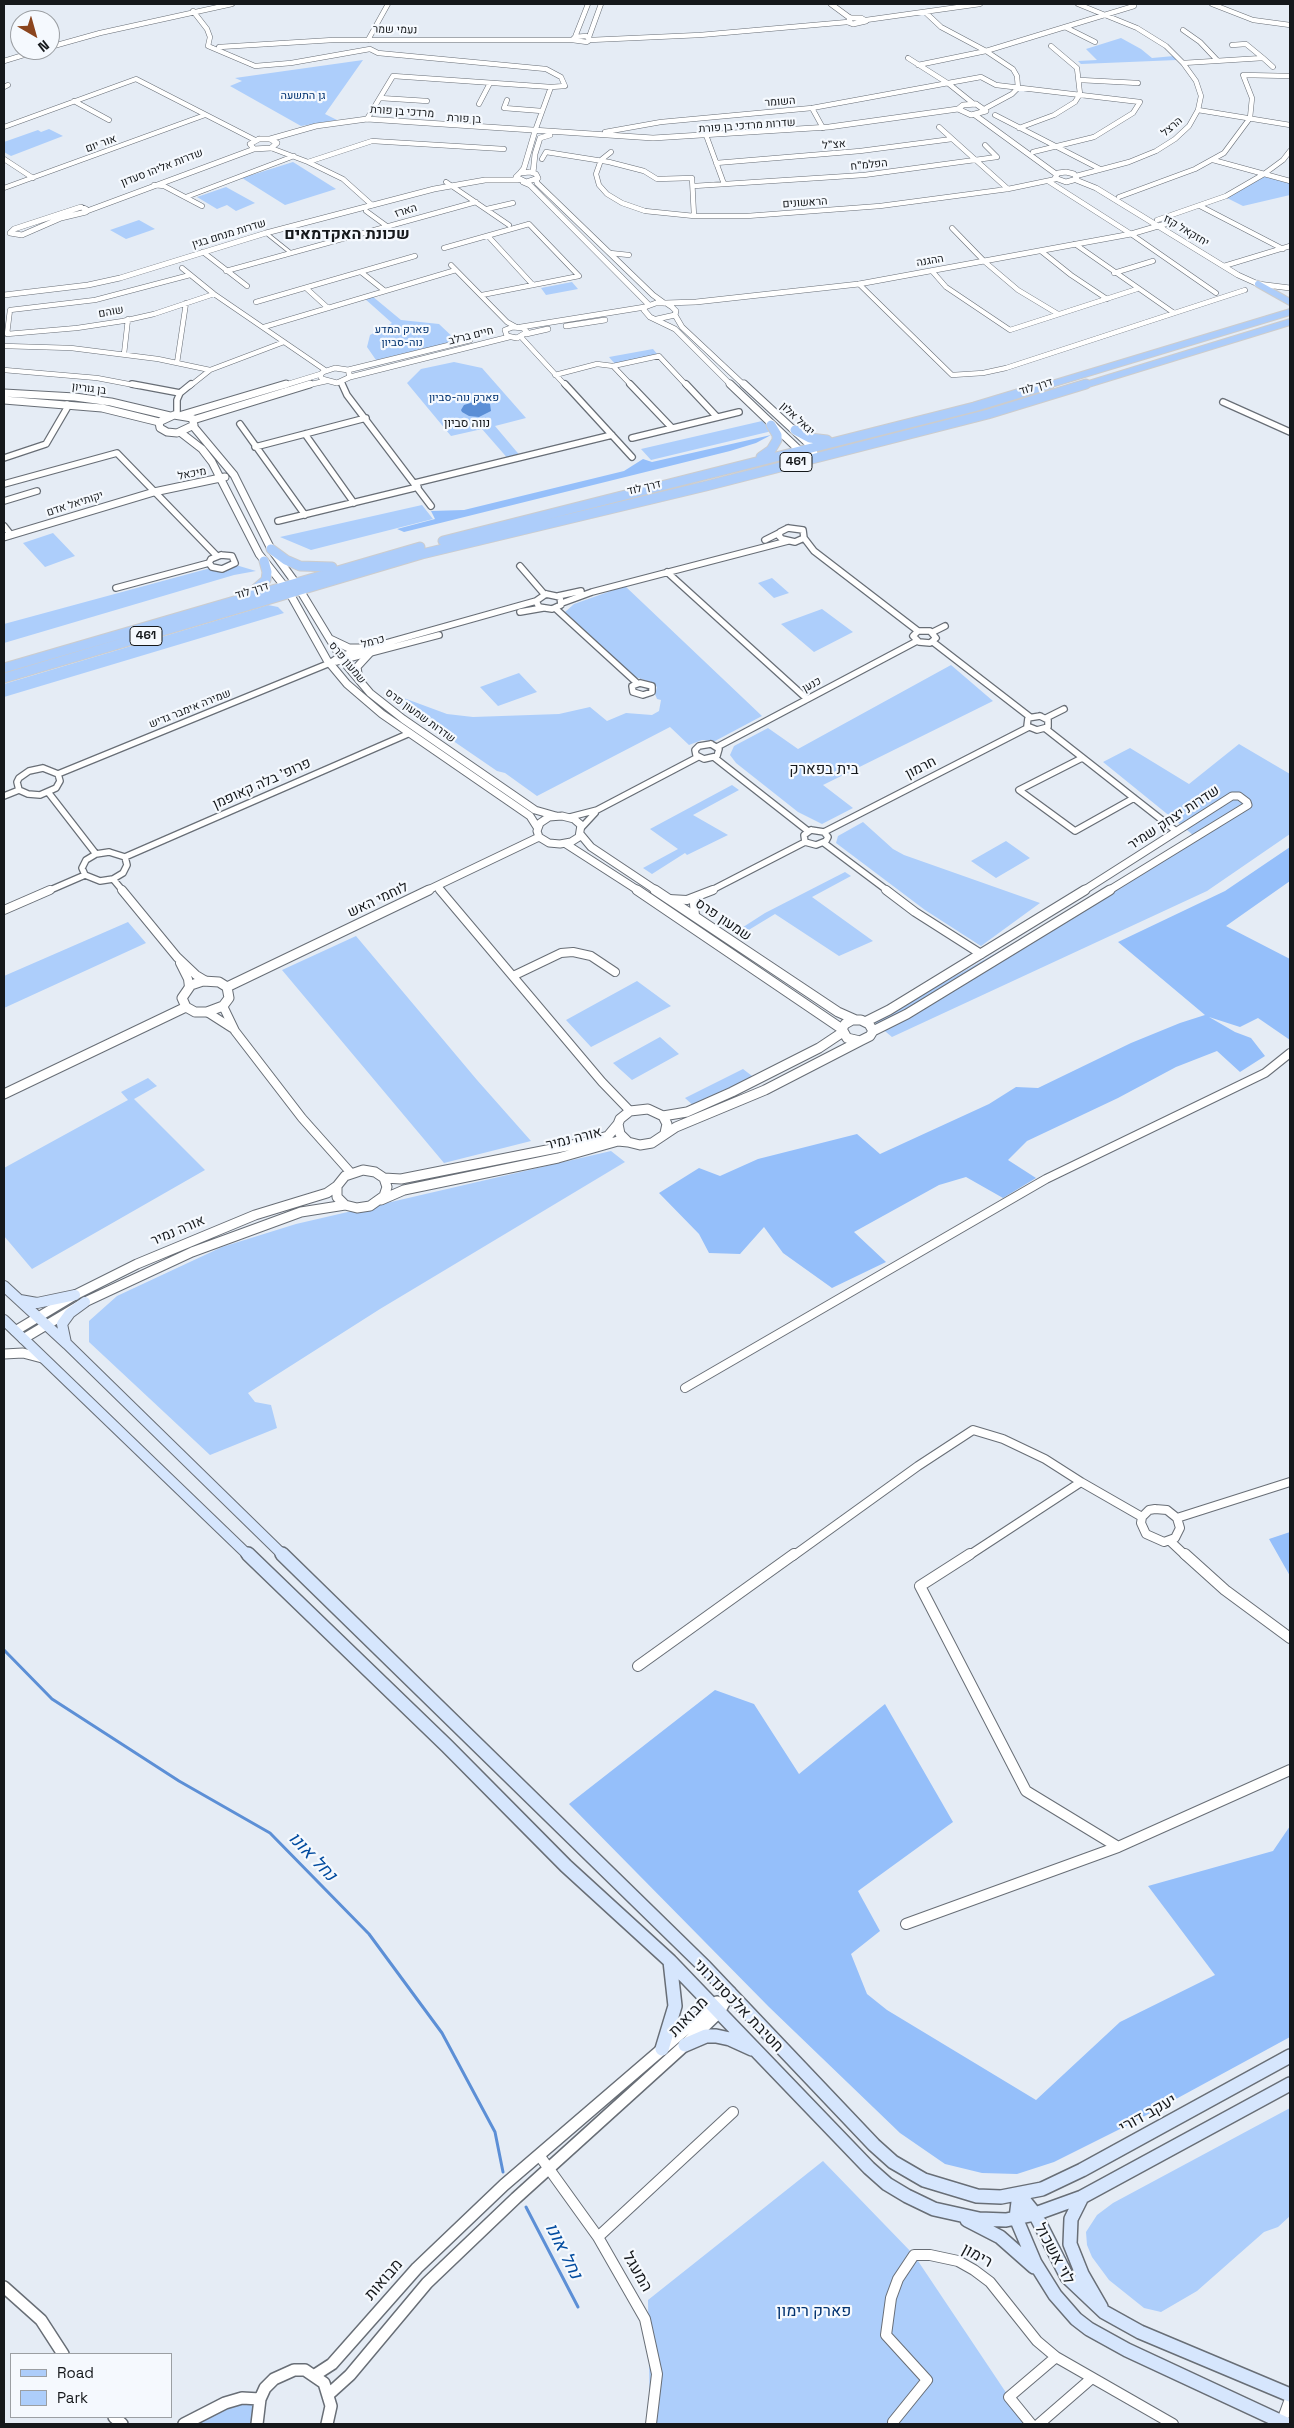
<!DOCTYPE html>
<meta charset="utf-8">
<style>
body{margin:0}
#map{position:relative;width:1294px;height:2428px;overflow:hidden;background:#e5ecf5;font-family:"Space Grotesk",sans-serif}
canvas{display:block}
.frame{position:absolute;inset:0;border:5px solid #15181b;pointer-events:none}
.legend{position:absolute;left:10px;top:2353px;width:162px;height:65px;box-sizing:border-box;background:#f5f9fe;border:1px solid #9b9fa3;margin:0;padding:6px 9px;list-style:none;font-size:15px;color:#15181b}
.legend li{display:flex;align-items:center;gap:10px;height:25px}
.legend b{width:25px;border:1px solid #9b9fa3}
.north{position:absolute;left:10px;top:10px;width:50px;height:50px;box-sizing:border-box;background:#f5f9fe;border:1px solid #9b9fa3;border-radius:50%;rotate:142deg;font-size:14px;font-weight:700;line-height:20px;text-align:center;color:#15181b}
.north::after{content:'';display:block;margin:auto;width:18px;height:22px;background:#8b451e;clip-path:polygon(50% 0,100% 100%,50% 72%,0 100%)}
</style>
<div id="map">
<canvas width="1294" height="2428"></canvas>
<div class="frame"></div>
<ul class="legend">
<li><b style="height:6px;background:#adcdfa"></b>Road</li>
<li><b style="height:14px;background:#adcefb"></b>Park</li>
</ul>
<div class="north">N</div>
</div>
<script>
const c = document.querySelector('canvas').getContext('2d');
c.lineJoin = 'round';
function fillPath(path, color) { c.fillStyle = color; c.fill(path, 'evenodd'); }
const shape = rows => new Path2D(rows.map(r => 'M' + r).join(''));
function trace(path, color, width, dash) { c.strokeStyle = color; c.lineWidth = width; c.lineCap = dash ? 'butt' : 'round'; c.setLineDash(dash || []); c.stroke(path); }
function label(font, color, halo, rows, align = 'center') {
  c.font = font + ' "Space Grotesk",Heebo,sans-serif'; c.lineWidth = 4.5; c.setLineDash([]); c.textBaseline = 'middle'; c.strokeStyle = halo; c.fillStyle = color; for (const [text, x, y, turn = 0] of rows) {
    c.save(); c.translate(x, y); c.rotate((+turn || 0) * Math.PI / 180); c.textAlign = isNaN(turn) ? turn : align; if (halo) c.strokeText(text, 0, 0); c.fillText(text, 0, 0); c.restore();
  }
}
const green = shape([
 [1121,38,1141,49,1152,58,1174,56,1177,60,1081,64,1078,61,1097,60,1086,49],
 [363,60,325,114,337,120,301,126,230,86,242,81,235,78],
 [49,129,63,136,11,156,4,152,4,142,38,130,41,132],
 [293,162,336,189,285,205,242,178],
 [1265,176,1290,183,1290,195,1243,206,1227,198],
 [226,187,255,203,236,211,227,205,217,209,197,197],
 [139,220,155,229,126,239,110,230],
 [572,282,578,289,546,295,541,288],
 [372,296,401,320,439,324,457,341,376,360,367,347,370,335,392,323,364,298],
 [653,349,658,355,615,364,609,357],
 [454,362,482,368,526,418,495,426,522,458,510,461,482,429,451,436,407,383,421,369],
 [762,421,772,431,651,460,641,449],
 [422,505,433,519,311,550,280,537],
 [53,533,75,556,45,567,23,543],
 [229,563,256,571,234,575,4,643,4,624],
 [772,578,789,593,774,598,758,583],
 [625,586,762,716,715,741,702,740,689,745,670,727,537,796,505,773,497,771,395,701,401,697,447,714,473,717,559,714,590,707,607,721,626,713,652,715,659,711,661,700,657,699,655,694,657,687,651,682,635,677,565,612,574,604],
 [268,605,278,607,284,613,4,697,4,684],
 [822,609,853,632,814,652,781,624],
 [951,665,993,701,823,785,853,808,822,824,798,812,736,763,730,755,734,746,768,728,798,749],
 [519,673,537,692,498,706,480,687],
 [1239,744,1290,774,1290,834,1207,891,892,1037,874,1022,1198,839,1103,762,1130,748,1189,784],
 [732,785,739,790,693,815,728,835,687,855,685,853,652,874,643,868,678,849,650,829],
 [863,822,893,849,904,855,1040,903,981,946,925,910,836,843,838,836],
 [1006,841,1030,858,996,878,971,861],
 [845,872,851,876,812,897,873,941,839,956,775,914,742,934,737,931,765,913],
 [128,922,146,943,4,1008,4,976],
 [356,936,477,1080,531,1141,444,1163,282,970],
 [637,981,671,1006,591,1047,566,1020],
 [660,1037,679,1054,632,1080,613,1063],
 [743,1069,756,1079,696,1108,685,1098],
 [148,1078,157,1086,134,1099,205,1170,32,1269,4,1236,4,1168,128,1100,121,1092],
 [611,1151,625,1162,380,1309,248,1393,255,1402,271,1405,277,1428,210,1455,89,1342,89,1321,117,1296,222,1247,296,1224],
 [1290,2108,1290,2216,1278,2227,1264,2232,1197,2291,1161,2312,1144,2308,1109,2280,1092,2257,1087,2245,1086,2232,1097,2215,1113,2203],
 [823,2161,914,2255,1009,2397,1031,2424,650,2424,648,2300],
 [260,2399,257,2424,184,2424,225,2403]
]);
const forest = shape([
 [771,435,756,443,730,451,404,532,397,529,435,519,431,511,464,510,624,471,643,459,652,462],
 [1290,847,1290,881,1226,926,1290,959,1290,1040,1258,1018,1240,1027,1209,1017,1235,1032,1251,1038,1265,1056,1240,1072,1217,1051,1176,1067,1118,1098,1027,1141,1008,1160,1036,1178,1003,1198,966,1177,939,1185,854,1232,886,1262,832,1288,783,1253,764,1227,740,1254,709,1253,699,1234,659,1193,699,1168,720,1176,758,1159,857,1134,880,1154,989,1104,1016,1087,1038,1088,1131,1043,1180,1023,1205,1015,1118,942,1225,891],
 [1290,1532,1290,1576,1269,1539],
 [715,1690,754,1704,799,1774,885,1704,953,1822,858,1891,880,1931,851,1954,867,1994,887,2010,1036,2100,1120,2022,1215,1975,1148,1886,1273,1851,1290,1826,1290,2037,1130,2124,1054,2162,1017,2174,982,2173,945,2164,900,2133,769,2007,569,1804]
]);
const water = shape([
 [477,401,490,404,491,411,479,417,469,416,462,412,461,410,464,405]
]);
const stream = shape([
 [4,1650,52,1699,179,1781,270,1833,369,1934,442,2033,495,2132,503,2172],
 [526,2207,578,2307]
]);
const pedestrian = shape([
 [266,233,291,253]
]);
const minorFar3 = shape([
 [1212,4,1253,20,1290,25],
 [193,11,207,29,210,37,208,46,255,66,291,63,370,49,378,53,546,69,561,77,565,86,551,87,393,76,367,119],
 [925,12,941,27,986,51,1013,69,1017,76,1018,88,1012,94,986,108],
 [866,20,980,4],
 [1065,27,1095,42],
 [1183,30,1200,42,1217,60],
 [586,36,590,40,587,42,572,40,575,37,586,36],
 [575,37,588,4],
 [589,37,601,4],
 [368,40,388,4],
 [590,40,700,35,848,22],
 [1232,45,1246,44,1263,58],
 [50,47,100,33,232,4],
 [219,47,333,40,572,40],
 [908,58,949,84,974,104],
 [4,61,40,50],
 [1183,63,1263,58,1273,67],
 [918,65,986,51,1134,6,1134,4],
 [1080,80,1138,83],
 [4,87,8,85],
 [380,98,427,101],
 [507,100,504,108,542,111],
 [74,101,109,120],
 [479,104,490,83],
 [812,108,823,128],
 [1198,110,1290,125],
 [995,115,1100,169],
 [4,127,136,79,255,140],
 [939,127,1008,189],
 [1019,128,1054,115,1075,102,1080,94,1077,68,1051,46],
 [535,131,551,87],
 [605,132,661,122,812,108,981,77,996,85,1140,102,1133,113,1094,137,1033,152],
 [706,135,724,184],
 [271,148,308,162,343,179,372,205],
 [611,152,601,160,596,174,599,185,607,194,622,203,645,211,694,216,747,216,880,206,1008,189,1056,179],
 [4,159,33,178],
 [542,159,546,152,609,162,644,171,657,179,692,178,694,216],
 [1213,160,1290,181],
 [308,162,372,141,504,149],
 [716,163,860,151,952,139],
 [1076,176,1129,162,1156,151,1175,139,1189,126,1198,110,1201,96,1196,81,1183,63,1166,46,1137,28,1078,4],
 [1048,181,1131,234,1216,293],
 [446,182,509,225],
 [154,185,164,186,202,206],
 [694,186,864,175,997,157,985,145],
 [4,188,205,115],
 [186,197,294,156],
 [1119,197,1195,169,1224,153,1250,118,1252,98,1243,75,1290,76],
 [1200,206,1283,249],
 [487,209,513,203],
 [366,211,388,227],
 [1157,220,1226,196,1264,174,1283,160,1290,151],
 [952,228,985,262,1018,290,1058,314],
 [488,236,533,285],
 [1075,244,1174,313],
 [444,248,529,224,579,276],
 [1041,251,1071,275,1107,299],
 [203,252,247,286],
 [610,253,629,255],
 [451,265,507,322,516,327],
 [1224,266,1290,246],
 [182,268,214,294,325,370],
 [226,271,476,202],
 [932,271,946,287,1010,330,1137,289],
 [361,272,385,291],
 [1114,273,1153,261],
 [190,275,95,300,10,310,7,334,77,328,123,321,154,314,214,294],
 [859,284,952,375,983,373,1006,368,1245,290],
 [306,288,328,308],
 [482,295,579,276],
 [256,302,415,256],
 [264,327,456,270],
 [521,337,566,386],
 [4,346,71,348,158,359,210,370],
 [124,354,128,319],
 [177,363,186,303],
 [613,366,632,386],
 [4,370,97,378,139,386],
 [555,375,597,364,613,366,659,356,687,386],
 [341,382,343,386],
 [190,386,210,370,284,342]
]);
const minorFar2 = shape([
 [132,384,180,393],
 [342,384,347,395,431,506],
 [565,384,632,457],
 [630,384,672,428],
 [686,384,717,417],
 [1223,402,1290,432],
 [177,415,177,400,180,393,191,384],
 [240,424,305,515],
 [305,434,354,503],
 [632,438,739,412],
 [255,447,366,418],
 [4,458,46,444,67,408,67,404],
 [415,483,612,435],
 [4,484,117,453,217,556],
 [4,501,37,491],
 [278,521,418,487],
 [4,526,11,535],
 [788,528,803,530,804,538,795,542,782,539,779,536,780,532,788,528],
 [804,538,814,551,918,631],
 [765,540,779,533],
 [221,555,232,556,235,563,222,569,212,567,209,563,211,559,221,555],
 [520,566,545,595],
 [667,572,807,699],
 [116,588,209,563],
 [546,594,560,597,561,605,552,609,539,607,536,601,546,594],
 [558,596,581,591],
 [562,603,592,592,788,541],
 [555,608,637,683],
 [520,612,543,608],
 [918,631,930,631,936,638,930,643,919,642,913,636,918,631],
 [933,632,945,626],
 [933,642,1030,717],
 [336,662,439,635],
 [640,683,652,686,652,692,643,695,633,692,632,686,640,683],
 [1040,716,1048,720,1048,727,1037,730,1027,726,1028,718,1040,716],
 [1046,718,1064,709],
 [1046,729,1176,831],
 [711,744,719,749,717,756,704,759,696,755,695,750,699,746,711,744],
 [717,747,917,641],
 [715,758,808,831],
 [1082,758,1019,790,1075,831,1134,798],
 [43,768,58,774,60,781,56,788,40,795,28,794,19,790,17,782,19,778,29,771,43,768],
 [58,774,330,663,340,656,536,601],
 [48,792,96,854],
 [4,796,19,790],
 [570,817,597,810,698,757],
 [582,827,595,813],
 [811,830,824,832,828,837,826,841,816,845,805,842,804,835,811,830],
 [824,832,1029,727],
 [824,843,888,891],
 [109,852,125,857,127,865,123,873,113,879,100,881,85,875,82,868,86,860,96,854,109,852],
 [125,857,410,733],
 [113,879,123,891],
 [438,887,442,891],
 [48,891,85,875],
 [710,891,805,842]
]);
const minorFar1 = shape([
 [122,890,177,957,196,975,206,981],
 [440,890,602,1082,630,1111],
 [886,890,915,912,981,954],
 [669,899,687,900,713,890],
 [4,910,50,890],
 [695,916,694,904,699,897],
 [180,963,188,979,189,987],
 [513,976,561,953,573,952,591,956,615,972],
 [223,1006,235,1031,302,1118,351,1173],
 [207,1012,232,1028],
 [685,1388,1046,1179,1265,1073,1290,1053],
 [1155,1509,1167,1510,1177,1518,1180,1528,1175,1538,1164,1542,1146,1534,1141,1523,1142,1517,1149,1510,1155,1509],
 [1177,1518,1290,1482],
 [1170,1541,1186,1556],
 [793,1556,918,1466,973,1430,1003,1439,1045,1459,1081,1482],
 [968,1556,1081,1482,1142,1517]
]);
const minor = shape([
 [970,1554,920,1586,1026,1791,1118,1847],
 [1185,1554,1225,1590,1290,1638],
 [638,1666,794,1554],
 [906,1924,1118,1847,1290,1770],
 [539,2155,598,2237,645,2319,657,2374,651,2424],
 [598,2237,733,2112],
 [893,2422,927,2380,886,2335,891,2298,898,2279,914,2255,930,2255,958,2261,974,2270,990,2282,1037,2341,1056,2357,1173,2424],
 [1031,2424,1009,2397,1056,2357],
 [1039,2424,1092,2378],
 [1281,2424,1290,2399]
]);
const tertiaryFar3 = shape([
 [831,4,850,18],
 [851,18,861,18,866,21,853,24,848,22,851,18],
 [976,104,986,111,971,115,958,109,963,105,976,104],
 [975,115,1056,174],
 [259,139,270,139,277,143,271,148,254,149,250,144,259,139],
 [270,139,316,126,367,119,653,138,829,127,958,109],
 [530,172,536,174,538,178,526,182,516,177,520,173,530,172],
 [1066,172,1074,174,1077,179,1066,182,1055,178,1058,173,1066,172],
 [520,173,524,168,535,131],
 [533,173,535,154,540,138,550,135],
 [536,179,537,183,653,295,664,303],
 [1076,180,1096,188,1238,275,1258,284,1290,288],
 [523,182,530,185,649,305],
 [81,207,86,209,86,212,61,218,22,235,10,233,14,229,81,207],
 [87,211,254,149],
 [4,295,88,285,120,278,266,233,434,189,485,180,518,180],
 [666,303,696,302,859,284,1131,234,1165,224],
 [675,315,682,327,745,386],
 [657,319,675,315,676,311,672,307,666,303,656,303,645,307,644,310,650,317,675,329,732,386],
 [566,326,605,320],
 [513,327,523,328,527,332,517,338,507,336,505,330,513,327],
 [521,327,645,307],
 [526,334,548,329],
 [335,368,348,370,350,377,337,383,322,379,320,375,323,372,335,368],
 [348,370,470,340],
 [350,377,509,337],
 [282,386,321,374],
 [303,386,326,381]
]);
const tertiaryFar2 = shape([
 [730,384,799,450,814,457],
 [744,384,812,447,814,454],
 [4,393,75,397,111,402,170,416],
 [4,400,102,408,159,422],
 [174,415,192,418,194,425,177,433,167,432,160,428,159,422,174,415],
 [182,415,286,384],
 [193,420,310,384],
 [193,426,234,475,271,549,295,582,343,661,370,693,403,719,535,810,556,816],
 [180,432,202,449,212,462,259,554,289,592,327,660,347,684,382,714,530,816,537,827],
 [4,537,154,492,225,477],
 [330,639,349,648,370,648],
 [359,680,357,667,369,654],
 [562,816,574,819,581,825,579,837,571,842,560,844,549,843,539,837,537,831,540,823,549,817,562,816],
 [581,835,591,847,657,891],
 [566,844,639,891],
 [426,891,539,837],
 [1083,891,1232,796,1239,796,1247,802,1248,805,1108,891]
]);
const tertiaryFar1 = shape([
 [637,890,842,1029],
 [655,890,838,1012,856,1020],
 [203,981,219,982,227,987,229,998,223,1006,207,1012,195,1012,186,1007,182,998,191,985,203,981],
 [227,987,429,890],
 [852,1020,861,1020,869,1024,873,1031,870,1036,860,1041,847,1038,842,1029,845,1024,852,1020],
 [865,1022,889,1010,1085,890],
 [873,1031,907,1014,1110,890],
 [4,1094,186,1007],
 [663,1116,687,1112,732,1092,819,1048,843,1032],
 [665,1133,667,1124,663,1116,648,1109,630,1111,620,1119,618,1124,620,1134,628,1142,640,1145,652,1143,676,1127,765,1090,860,1041],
 [363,1170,375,1172,384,1178,387,1187,384,1196,370,1206,357,1208,345,1205,337,1197,337,1186,345,1176,363,1170],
 [384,1178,401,1179,587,1142,608,1136,618,1124],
 [381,1200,404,1190,558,1158,618,1141,628,1142],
 [15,1331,75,1295,137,1264,255,1215,327,1193,337,1186],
 [23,1339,85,1302,192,1252,301,1212,345,1205],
 [4,1354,23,1353,42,1358]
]);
const tertiary = shape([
 [4,2287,41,2320,63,2354],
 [315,2375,332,2364,417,2268,504,2185,717,2002],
 [329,2394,350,2375,427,2283,516,2198,685,2045,719,2012,730,1992],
 [114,2417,122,2424],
 [184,2424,225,2403,242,2398,260,2399],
 [257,2424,260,2399,265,2388,274,2379,294,2370,305,2370,324,2383,331,2406,327,2424]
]);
const secondaryFar1 = shape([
 [4,1286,67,1344,284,1556],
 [20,1300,37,1303,75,1295],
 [4,1320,249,1556],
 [66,1343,62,1324,70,1313,85,1302]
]);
const secondary = shape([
 [248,1554,447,1746,566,1866,670,1961,869,2168,887,2184,907,2196,934,2209,979,2219,1006,2220,1035,2214,1082,2197,1290,2084],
 [282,1554,705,1967,874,2145,893,2162,924,2180,977,2196,1001,2197,1042,2189,1082,2170,1290,2056],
 [685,2045,706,2036,716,2036,730,2039,752,2049],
 [662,2049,675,2006,670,1961],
 [1019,2194,1016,2218,1035,2263,1055,2295,1076,2319,1089,2329,1127,2350,1286,2424],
 [1019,2194,1035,2214,1067,2277,1104,2312,1140,2332,1290,2395],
 [1082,2197,1071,2219,1070,2244,1082,2274,1101,2307],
 [967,2220,1000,2237,1034,2267]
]);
const primaryFar1 = shape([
 [1258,284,1290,302],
 [1045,386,1290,312],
 [1082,386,1290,322]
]);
const primary = shape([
 [795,430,810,438,827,440],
 [761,457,771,450,777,440,777,435,771,425],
 [443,541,974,407,1050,384],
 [271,549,286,560,300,566,332,567],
 [252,592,266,580,267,572,264,561],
 [4,668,420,547],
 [4,678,422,554,706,486,988,414,1086,384]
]);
const farStreetnames = [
 ["נעמי שמר",395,30,1],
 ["השומר",780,102,-5],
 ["מרדכי בן פורת",402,112,4],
 ["בן פורת",464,119,3],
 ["שדרות מרדכי בן פורת",747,126,-4],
 ["הרצל",1172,127,-41],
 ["אור יום",101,144,-20],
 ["אצ\"ל",834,145,-5],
 ["הפלמ\"ח",869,165,-6],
 ["שדרות אליהו סעדון",162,168,-21],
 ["הראשונים",805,203,-4],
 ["הארז",406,211,-17],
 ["יחזקאל קזז",1186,231,31],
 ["שדרות מנחם בגין",229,234,-17],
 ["ההגנה",930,261,-10],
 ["שוהם",111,312,-10],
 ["חיים ברלב",471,336,-14],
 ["דרך לוד",1036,387,-17],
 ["בן גוריון",89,389,7],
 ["יגאל אלון",797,419,43],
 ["מיכאל",192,474,-11],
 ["דרך לוד",644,488,-13],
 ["יקותיאל אדם",75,504,-18],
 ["דרך לוד",252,591,-17],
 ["כרמל",373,642,-15],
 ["שמעון פרס",347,663,50],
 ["כנען",812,685,-28],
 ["שמירה אימבר גדיש",190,709,-22],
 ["שדרות שמעון פרס",420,716,36]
];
const farParknames = [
 ["גן התשעה",303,96],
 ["פארק המדע",402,330],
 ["נוה-סביון",402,343],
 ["פארק נוה-סביון",464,398]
];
const farNeighbourhoodnames = [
 ["נווה סביון",467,424]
];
const shields = [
 [796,462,32],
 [146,636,32]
];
const shieldNames = [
 ["461",796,462],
 ["461",146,636]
];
const streetNames = [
 ["חרמון",921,768,-27],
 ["פרופ' בלה קאופמן",262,784,-24],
 ["שדרות יצחק שמיר",1174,818,-33],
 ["לוחמי האש",378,900,-25],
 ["שמעון פרס",723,920,34],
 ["אורה נמיר",574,1139,-14],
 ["אורה נמיר",178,1231,-23]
];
const neighbourhoodNames = [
 ["בית בפארק",824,770]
];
const farDistrictnames = [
 ["שכונת האקדמאים",347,235]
];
const nearStreetnames = [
 ["חטיבת אלכסנדרוני",738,2006,46],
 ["מבואות",689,2017,-46],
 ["יעקב דורי",1148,2114,-29],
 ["לוי אשכול",1054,2254,62],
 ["רימון",977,2256,29],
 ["המעגל",637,2272,60],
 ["מבואות",384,2280,-49]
];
const nearParknames = [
 ["פארק רימון",814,2312]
];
const nearWaternames = [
 ["נחל אונו",312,1857,46],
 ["נחל אונו",563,2251,63]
];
fillPath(green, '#adcefb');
fillPath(forest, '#95bffa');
fillPath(water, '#5c8fd6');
trace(stream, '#5c8fd6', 3);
trace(pedestrian, '#686e76', 4.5);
trace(minorFar3, '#686e76', 5.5);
trace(minorFar2, '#686e76', 8);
trace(minorFar1, '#686e76', 10);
trace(minor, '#686e76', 12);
trace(tertiaryFar3, '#686e76', 6);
trace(tertiaryFar2, '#686e76', 9);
trace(tertiaryFar1, '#686e76', 11);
trace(tertiary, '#686e76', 14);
trace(secondaryFar1, '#686e76', 12);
trace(secondary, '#686e76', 16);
trace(primaryFar1, '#cccccd', 8);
trace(primary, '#cccccd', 11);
trace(pedestrian, '#fff', 3);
trace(minorFar3, '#fff', 4.5);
trace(minorFar2, '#fff', 5.5);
trace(minorFar1, '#fff', 8);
trace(minor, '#fff', 10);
trace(tertiaryFar3, '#fff', 5);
trace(tertiaryFar2, '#fff', 7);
trace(tertiaryFar1, '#fff', 9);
trace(tertiary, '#fff', 11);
trace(secondaryFar1, '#d6e6fd', 10);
trace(secondary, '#d6e6fd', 13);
trace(primaryFar1, '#adcdfa', 6);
trace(primary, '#adcdfa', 9);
label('11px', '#15181b', '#f5f9fe', farStreetnames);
label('11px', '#003270', '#f5f9fe', farParknames);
label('12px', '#15181b', '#f5f9fe', farNeighbourhoodnames);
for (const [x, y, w] of shields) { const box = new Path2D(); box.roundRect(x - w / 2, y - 9.5, w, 19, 4); c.fillStyle = '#f5f9fe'; c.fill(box); trace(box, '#15181b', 1); }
label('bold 12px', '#15181b', null, shieldNames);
label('14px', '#15181b', '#f5f9fe', streetNames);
label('15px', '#15181b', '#f5f9fe', neighbourhoodNames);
label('bold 16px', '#15181b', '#f5f9fe', farDistrictnames);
label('16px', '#15181b', '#f5f9fe', nearStreetnames);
label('16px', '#003270', '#f5f9fe', nearParknames);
label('italic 18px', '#014b9f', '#f5f9fe', nearWaternames);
</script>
